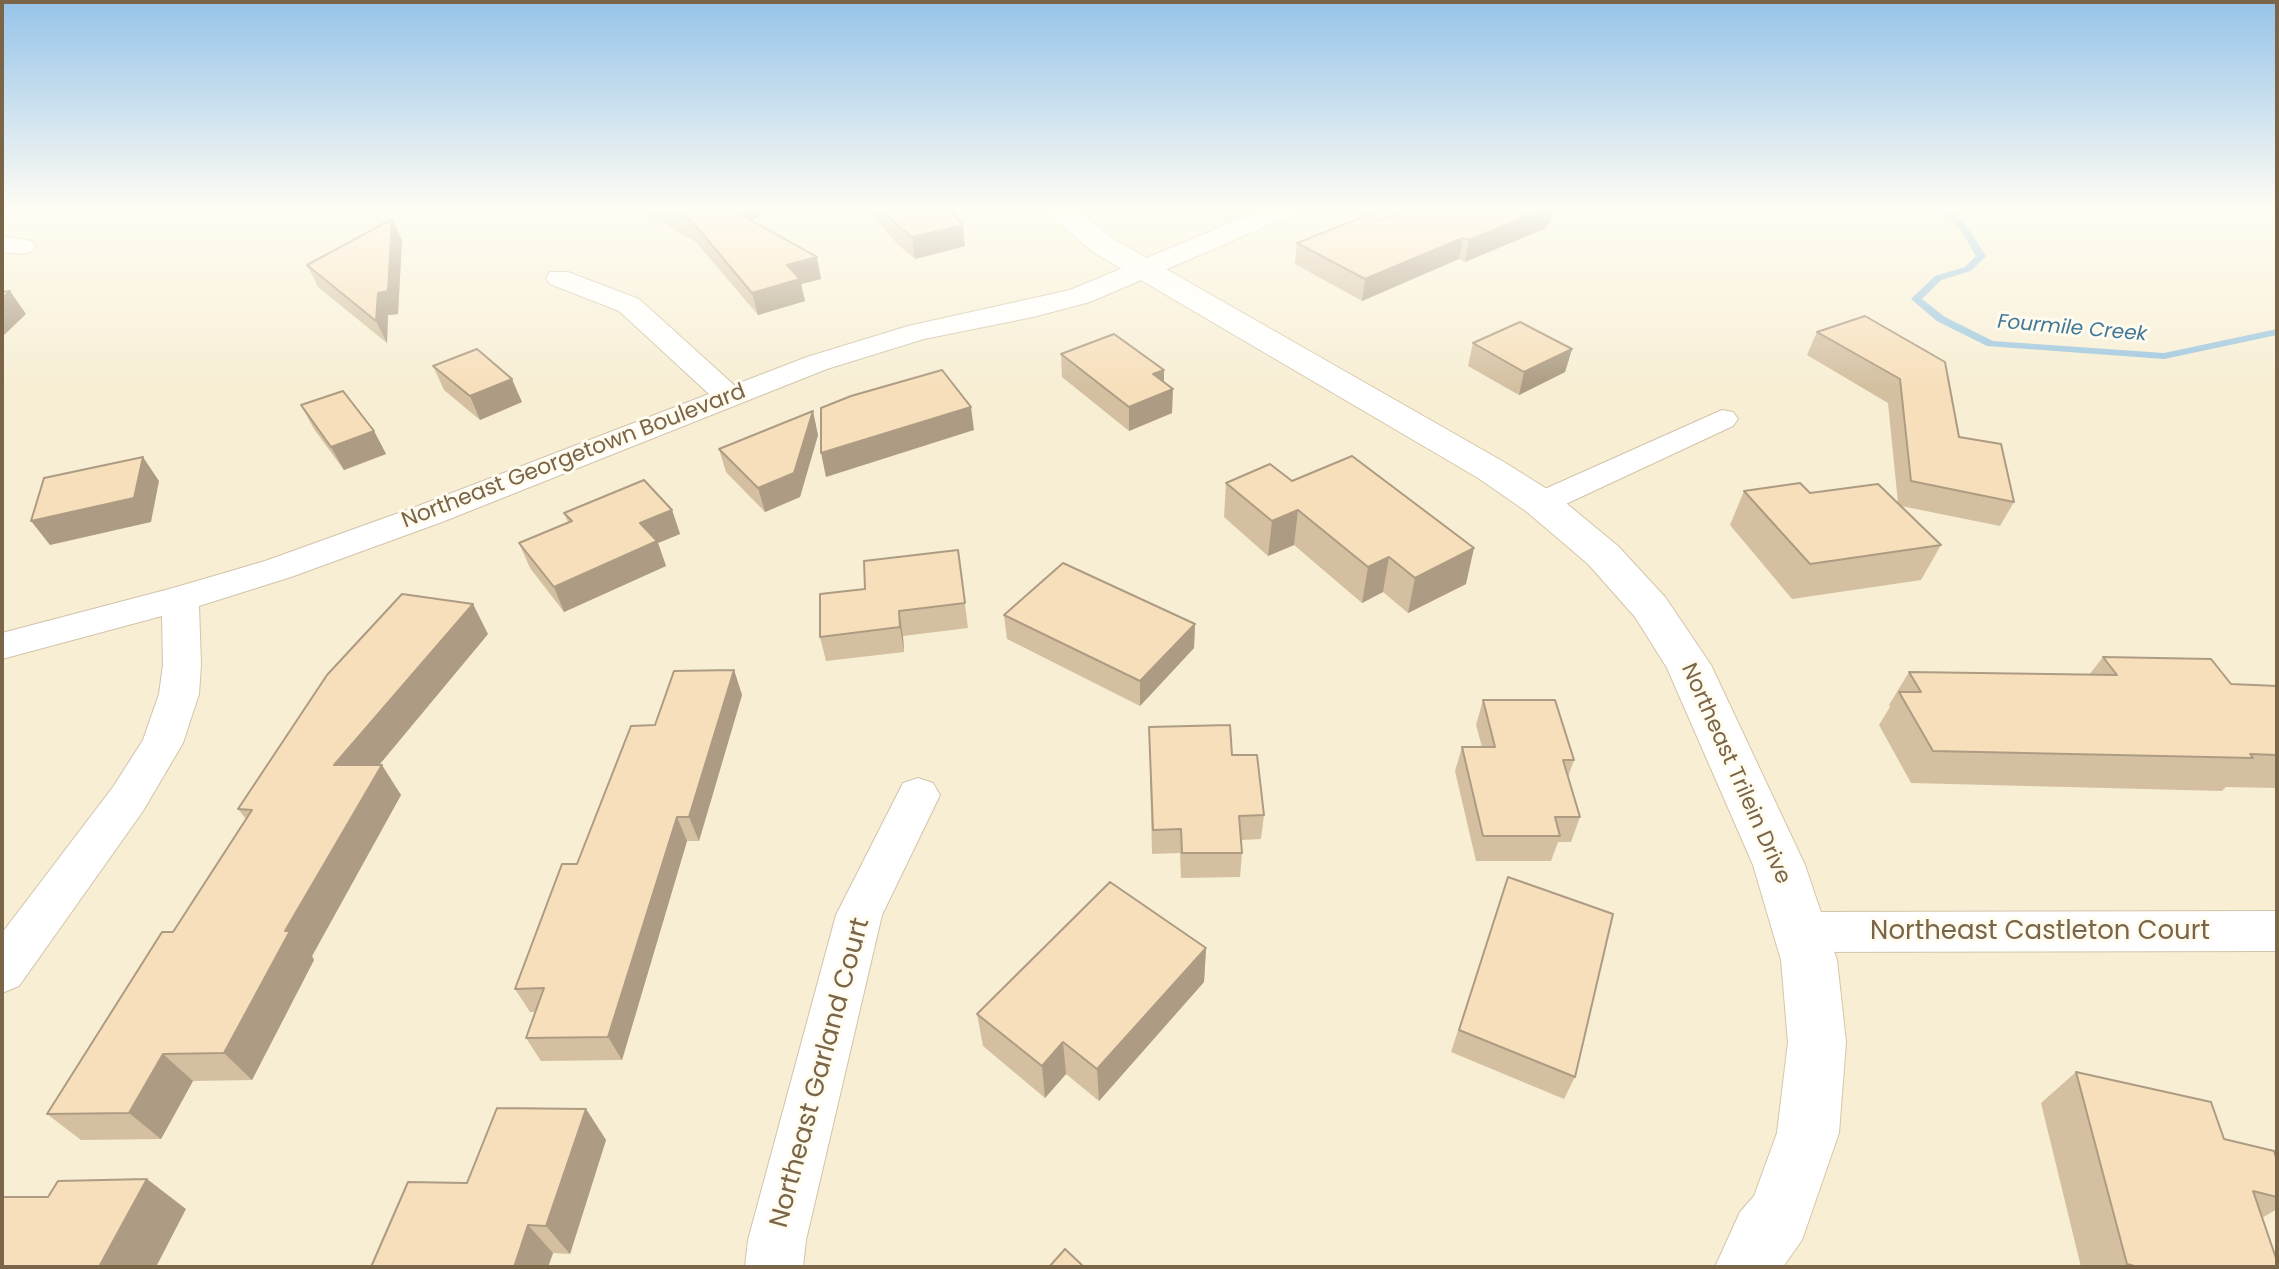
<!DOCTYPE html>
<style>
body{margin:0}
#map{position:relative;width:2279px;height:1269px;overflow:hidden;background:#fefae6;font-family:Poppins,sans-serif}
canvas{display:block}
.frame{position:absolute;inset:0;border:4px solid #7b6548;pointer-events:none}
</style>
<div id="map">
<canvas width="2279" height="1269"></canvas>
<div class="frame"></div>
</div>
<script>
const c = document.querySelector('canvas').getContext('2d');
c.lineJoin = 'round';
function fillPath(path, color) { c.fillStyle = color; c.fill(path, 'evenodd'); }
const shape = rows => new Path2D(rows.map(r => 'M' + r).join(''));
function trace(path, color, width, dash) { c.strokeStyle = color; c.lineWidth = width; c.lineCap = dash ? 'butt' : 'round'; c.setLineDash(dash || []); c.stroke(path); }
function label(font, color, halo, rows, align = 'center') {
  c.font = font + ' Poppins,sans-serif'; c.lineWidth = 6; c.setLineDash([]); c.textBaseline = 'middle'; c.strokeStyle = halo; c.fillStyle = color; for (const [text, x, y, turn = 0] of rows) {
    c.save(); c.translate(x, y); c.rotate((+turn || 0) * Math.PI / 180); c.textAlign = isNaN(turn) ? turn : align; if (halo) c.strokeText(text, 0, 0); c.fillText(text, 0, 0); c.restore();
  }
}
const residential = shape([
 [2,209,2277,209,2277,1267,2,1267]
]);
const stream = shape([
 [1942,209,1951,209,1970,231,1986,256,1971,271,1941,280,1922,299,1945,317,1993,341,2164,353,2277,329,2277,335,2164,359,1987,346,1937,321,1911,299,1935,276,1965,267,1976,256,1963,234,1942,209]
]);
const street = shape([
 [1264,209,1298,209,1295,214,1090,302,1033,317,924,339,827,369,442,522,291,577,199,606,201,665,199,694,183,743,143,811,19,986,2,993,2,933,113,787,143,740,159,694,163,665,162,616,2,659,2,633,173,588,265,561,418,506,709,394,619,311,550,284,546,278,550,272,568,272,639,299,734,385,807,357,908,326,1070,290,1264,209],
 [2,236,32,241,36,246,32,251,23,254,2,252,2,236],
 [1722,410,1733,412,1738,419,1733,426,1553,510,1541,513,1529,510,1524,503,1529,496,1722,410],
 [918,778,933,783,940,795,882,915,806,1240,803,1267,745,1267,748,1240,836,915,903,783,918,778],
 [2277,911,2277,951,1802,952,1785,946,1778,932,1785,918,1802,912,2277,911]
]);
const secondary = shape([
 [1042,209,1075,209,1115,240,1504,462,1555,494,1618,546,1665,597,1711,665,1805,865,1837,960,1846,1042,1839,1133,1802,1240,1783,1267,1715,1267,1740,1212,1754,1196,1777,1133,1788,1042,1781,960,1753,865,1667,668,1635,617,1588,564,1527,512,1478,478,1093,252,1042,209]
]);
const wall = shape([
 [645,209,760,209,761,216,751,220,821,279,801,284,805,301,758,315,696,242,646,214],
 [867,209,955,209,956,218,965,246,915,259,897,244],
 [392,219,402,240,398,314,388,315,387,343,318,287,307,265],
 [1379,221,1550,223,1544,229,1465,262,1459,259,1362,301,1295,264,1297,243],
 [1865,316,1959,437,2014,502,2000,526,1901,506,1941,545,1921,580,1792,599,1730,525,1744,491,1810,493,1898,503,1888,403,1807,355,1817,332],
 [1473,343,1572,349,1565,372,1519,395,1468,366],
 [1061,354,1164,383,1172,413,1129,431,1062,377],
 [433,366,522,402,480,420,444,390],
 [301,405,374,431,386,454,344,470,314,429],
 [818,435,800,497,765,512,726,472,719,449],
 [1292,481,1466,584,1408,613,1383,592,1362,603,1294,545,1268,556,1224,517,1226,483],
 [672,510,680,534,658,543,666,566,564,612,530,568,519,543,568,522,564,513],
 [958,550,968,628,903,636,904,652,826,661,820,637,865,589],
 [1004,615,1195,624,1194,648,1140,706,1007,639],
 [488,634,379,765,401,795,312,956,314,960,252,1080,193,1081,161,1139,81,1140,47,1114,173,932,246,819,238,809],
 [2103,657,2231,684,2277,686,2277,788,2226,787,2222,791,1911,783,1879,725,1890,707,1889,705,1909,672,2089,675],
 [734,670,742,695,699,841,687,841,622,1060,541,1061,526,1038,535,1012,530,1012,515,989,577,864,655,725],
 [1483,700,1574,760,1568,777,1580,817,1571,842,1558,842,1551,861,1476,861,1455,771,1462,747,1482,747,1476,725],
 [1149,727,1232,755,1264,815,1261,839,1241,840,1242,853,1240,877,1181,878,1180,853,1152,854],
 [1508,877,1575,1077,1564,1099,1451,1052],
 [1206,948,1204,982,1099,1101,1066,1074,1045,1098,983,1046,977,1014],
 [2076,1072,2224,1139,2277,1160,2277,1209,2262,1218,2277,1267,2081,1267,2041,1103],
 [586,1109,606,1140,570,1254,553,1253,548,1267,371,1267,467,1183]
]);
const shadedWall = shape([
 [727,209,760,209,761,216,731,228],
 [947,209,955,209,957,226,963,225,965,246,915,259,912,237],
 [1544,209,1554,209,1550,223,1544,229,1465,262,1469,240],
 [392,219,402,240,398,314,388,315,387,343,376,321,378,293],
 [1463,238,1459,259,1362,301,1365,279],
 [817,257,821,279,801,284,805,301,758,315,752,293,787,265],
 [10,291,26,314,2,337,2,299],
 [1572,349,1565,372,1519,395,1524,372],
 [1164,370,1164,393,1173,389,1172,413,1129,431,1129,407,1153,374],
 [512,379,522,402,480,420,470,396],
 [971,407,974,430,826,477,821,453],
 [813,411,818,435,800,497,765,512,758,488],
 [374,431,386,454,344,470,331,447],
 [143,457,159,481,151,522,50,545,31,521],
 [672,510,680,534,658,543,666,566,564,612,554,587,640,523],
 [1298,510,1294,545,1268,556,1272,521],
 [1474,548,1466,584,1408,613,1415,578],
 [1389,557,1383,592,1362,603,1368,567],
 [473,604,488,634,355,794,334,765],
 [899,611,903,636,904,652,900,627],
 [1195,624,1194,648,1140,706,1140,681],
 [734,670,742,695,699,841,689,817],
 [382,765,401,795,312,956,314,960,252,1080,224,1053,285,931],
 [677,817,687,841,622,1060,608,1037],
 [1206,948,1204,982,1099,1101,1097,1069],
 [1063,1042,1066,1074,1045,1098,1042,1066],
 [163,1054,193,1081,161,1139,129,1113],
 [586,1109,606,1140,570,1254,546,1226],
 [147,1179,186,1209,156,1267,99,1267],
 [528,1225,553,1253,548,1267,514,1267]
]);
const building = shape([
 [670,209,731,209,817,257,787,265,800,279,752,293,691,220,670,209],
 [882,209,947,209,963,225,912,237,894,222,882,209],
 [1409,209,1544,209,1469,240,1463,238,1365,279,1297,243,1368,215,1379,221,1409,209],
 [392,219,388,291,378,293,376,321,307,265,392,219],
 [10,291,2,299,2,292,10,291],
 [1865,316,1945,362,1959,437,2001,444,2014,502,1911,481,1900,379,1817,332,1865,316],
 [1520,322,1572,349,1524,372,1473,343,1520,322],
 [1114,334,1164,370,1153,374,1173,389,1129,407,1061,354,1114,334],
 [477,349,512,379,470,396,433,366,477,349],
 [942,370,971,407,821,453,821,408,851,396,942,370],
 [343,391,374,431,331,447,301,405,343,391],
 [813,411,794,473,758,488,719,449,813,411],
 [1352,456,1474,548,1415,578,1389,557,1368,567,1298,510,1272,521,1226,483,1270,464,1292,481,1352,456],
 [143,457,134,498,31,521,44,478,143,457],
 [644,480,672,510,640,523,657,541,554,587,519,543,572,521,564,513,644,480],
 [1800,483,1810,493,1878,484,1941,545,1810,564,1744,491,1800,483],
 [958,550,965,603,899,611,900,627,820,637,820,594,865,589,864,561,958,550],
 [1063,563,1195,624,1140,681,1004,615,1063,563],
 [402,594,473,604,334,765,382,765,285,931,290,931,224,1053,163,1054,129,1113,47,1114,162,932,173,932,252,810,238,809,327,675,402,594],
 [2103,657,2211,659,2231,684,2277,686,2277,755,2250,754,2253,758,1933,751,1899,692,1921,692,1909,672,2117,675,2103,657],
 [734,670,689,817,677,817,608,1037,526,1038,544,988,515,989,562,864,577,864,631,726,655,725,674,671,734,670],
 [1483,700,1555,700,1574,760,1563,760,1580,817,1555,817,1560,836,1483,836,1462,747,1495,747,1483,700],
 [1230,725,1232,755,1257,755,1264,815,1239,816,1242,853,1182,853,1181,829,1153,830,1149,727,1230,725],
 [1508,877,1613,914,1575,1077,1459,1030,1508,877],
 [1110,882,1206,948,1097,1069,1063,1042,1042,1066,977,1014,1110,882],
 [2076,1072,2211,1102,2224,1139,2274,1151,2277,1160,2277,1197,2253,1191,2277,1261,2277,1267,2138,1267,2127,1264,2076,1072],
 [497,1108,586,1109,546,1226,528,1225,514,1267,371,1267,408,1182,467,1183,497,1108],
 [147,1179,99,1267,2,1267,2,1197,48,1197,58,1181,147,1179],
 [1065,1249,1084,1267,1049,1267,1065,1249]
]);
const farWaternames = [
 ["Fourmile Creek",2072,329,5]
];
const streetNames = [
 ["Northeast Georgetown Boulevard",574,457,-21],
 ["Northeast Trilein Drive",1735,774,66]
];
const nearStreetnames = [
 ["Northeast Castleton Court",2040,932],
 ["Northeast Garland Court",821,1073,-75]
];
fillPath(residential, '#f7eed4');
fillPath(stream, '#9dc6de');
trace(street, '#d2c4aa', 2);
trace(secondary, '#d5c6a8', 2);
fillPath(street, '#fff');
fillPath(secondary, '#fff');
fillPath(wall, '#d4c0a1');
fillPath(shadedWall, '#ad9c83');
fillPath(building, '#f7dfbb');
trace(building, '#ad9c83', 2);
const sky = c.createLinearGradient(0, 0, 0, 387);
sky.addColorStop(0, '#95c3e9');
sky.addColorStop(0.54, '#fffdf4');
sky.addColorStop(1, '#fffdf400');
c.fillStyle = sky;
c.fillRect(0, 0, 2279, 387);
label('italic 20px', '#417898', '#fffcef', farWaternames);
label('22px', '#7b6548', '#fffcef', streetNames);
label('26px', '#7b6548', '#fffcef', nearStreetnames);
</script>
